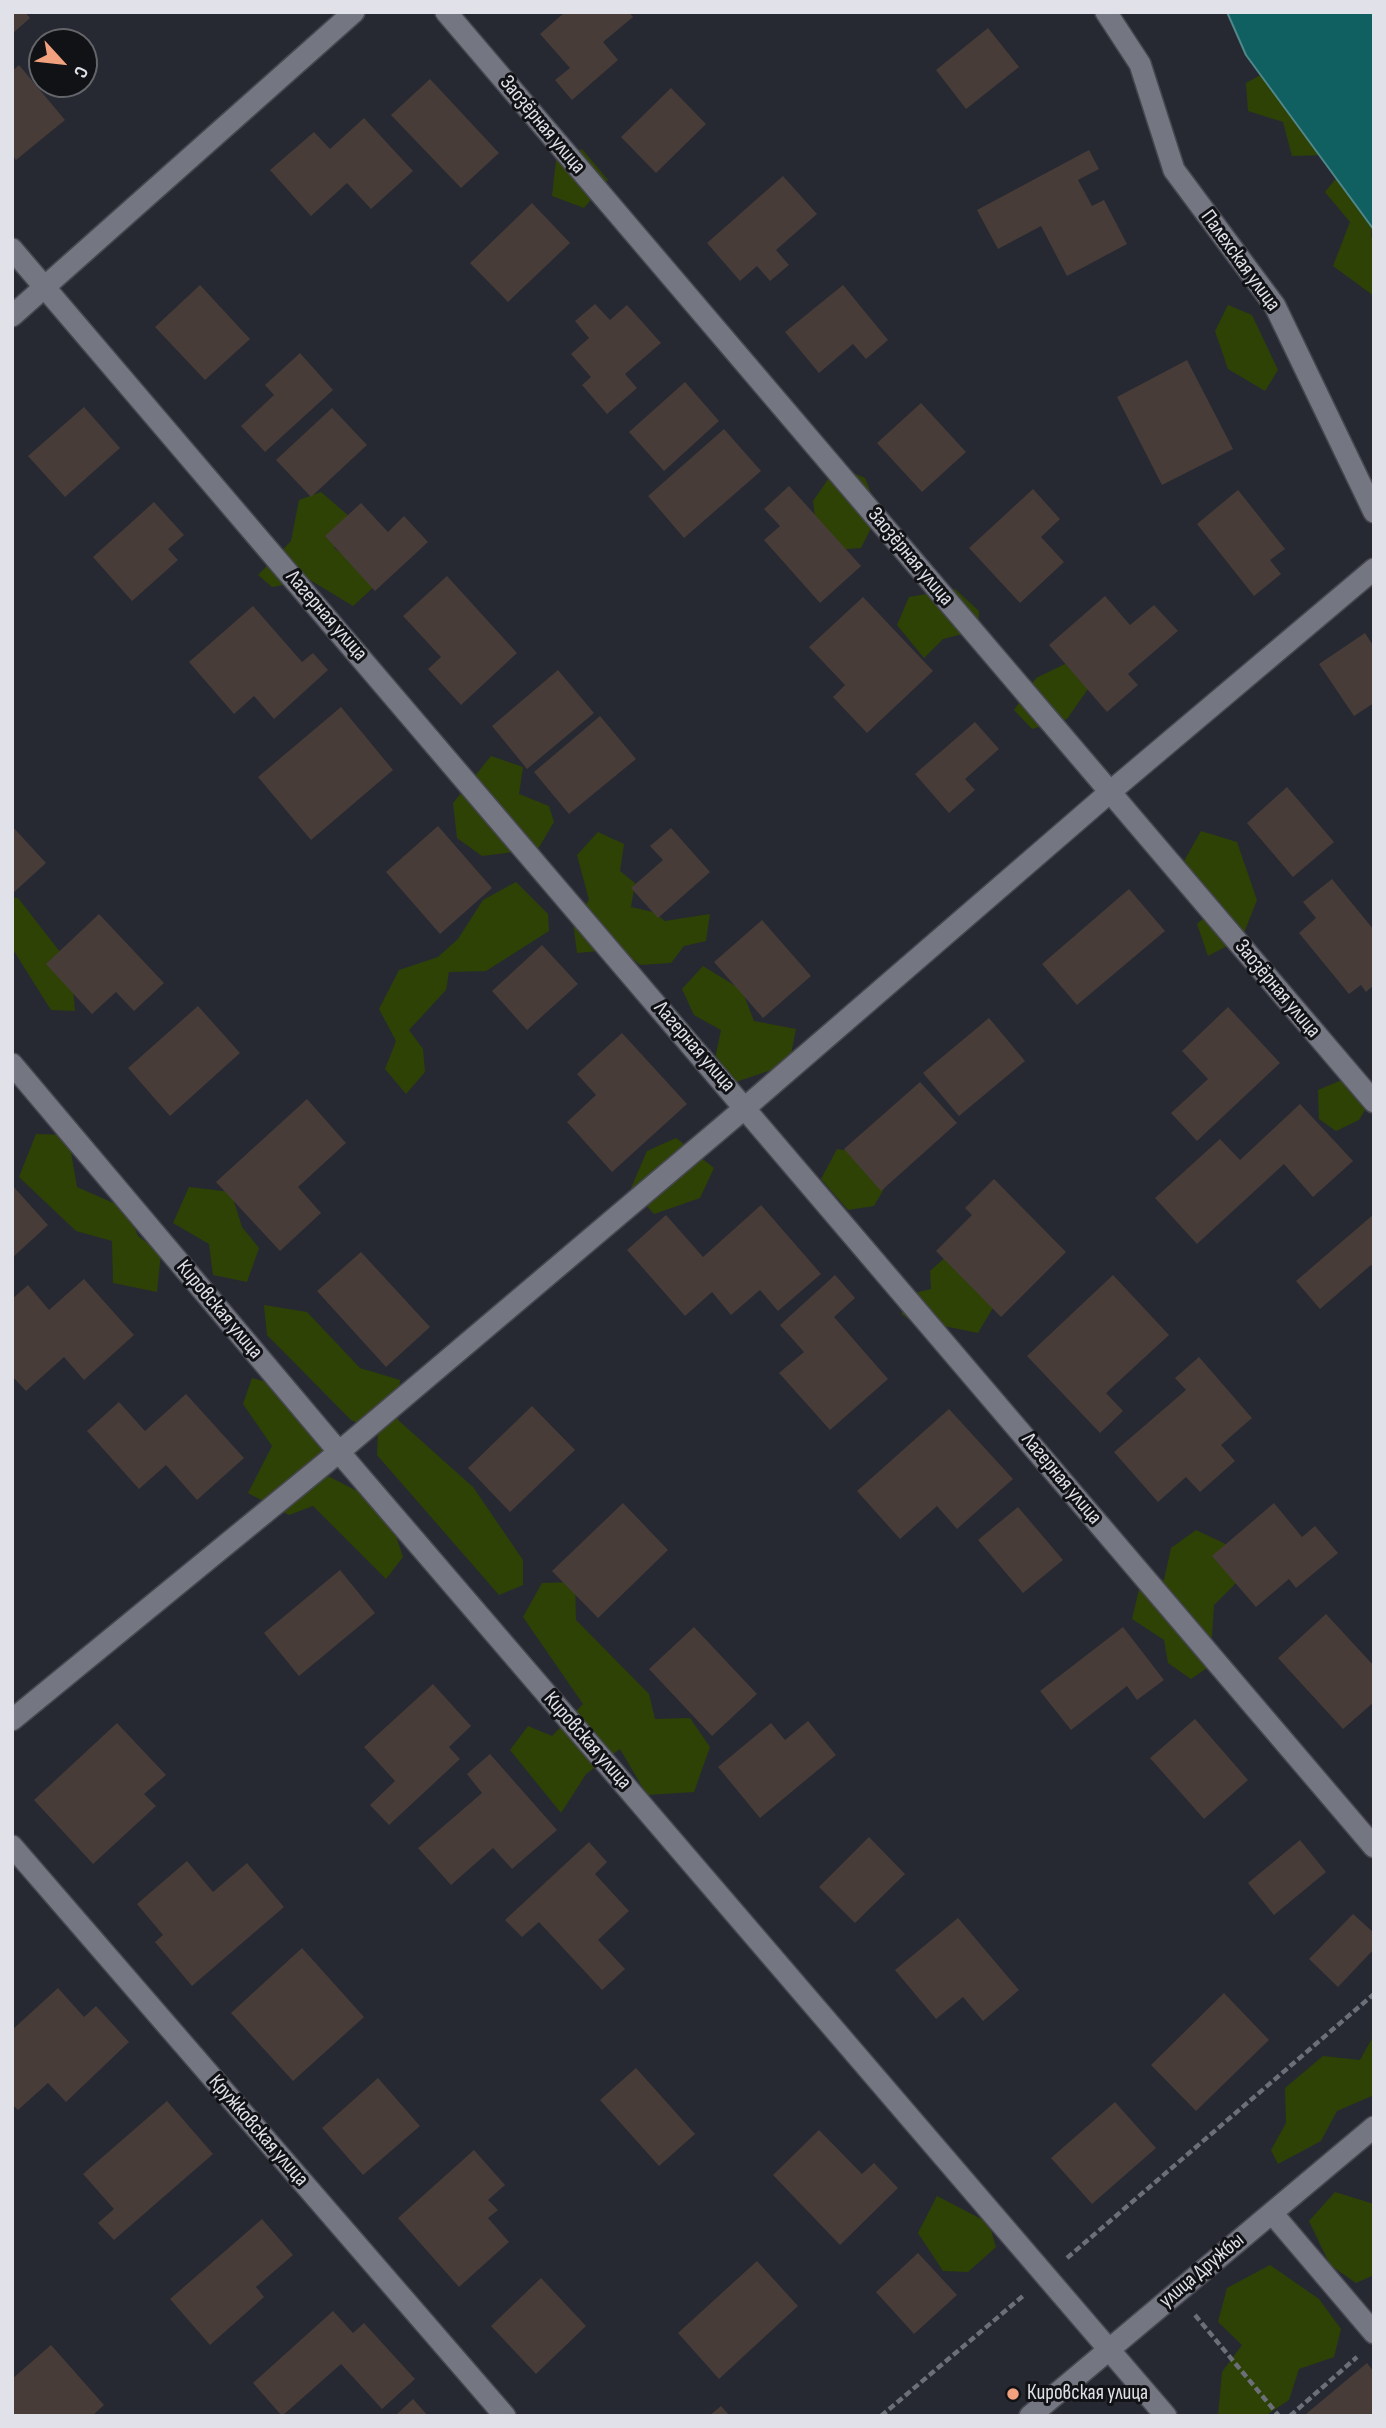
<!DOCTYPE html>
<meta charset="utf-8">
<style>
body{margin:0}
#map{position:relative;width:1386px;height:2428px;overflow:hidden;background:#262932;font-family:"Sofia Sans Condensed",sans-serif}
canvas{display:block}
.frame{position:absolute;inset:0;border:14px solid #e1e2e9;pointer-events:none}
.north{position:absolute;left:28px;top:28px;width:70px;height:70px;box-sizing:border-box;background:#111216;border:2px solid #64656a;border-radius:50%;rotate:117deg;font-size:19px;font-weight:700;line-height:28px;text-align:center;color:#e1e2e9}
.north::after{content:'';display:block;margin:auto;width:24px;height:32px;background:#f1a17d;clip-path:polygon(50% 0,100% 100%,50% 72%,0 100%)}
</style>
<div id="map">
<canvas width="1386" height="2428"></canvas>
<div class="frame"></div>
<div class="north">С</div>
</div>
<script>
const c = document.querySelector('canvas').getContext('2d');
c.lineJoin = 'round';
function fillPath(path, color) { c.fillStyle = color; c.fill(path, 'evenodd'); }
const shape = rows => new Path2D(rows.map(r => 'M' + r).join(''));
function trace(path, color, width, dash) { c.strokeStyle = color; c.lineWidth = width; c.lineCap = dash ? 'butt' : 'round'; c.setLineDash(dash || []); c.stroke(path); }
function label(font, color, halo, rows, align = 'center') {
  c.font = font + ' "Sofia Sans Condensed",sans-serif'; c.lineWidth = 6; c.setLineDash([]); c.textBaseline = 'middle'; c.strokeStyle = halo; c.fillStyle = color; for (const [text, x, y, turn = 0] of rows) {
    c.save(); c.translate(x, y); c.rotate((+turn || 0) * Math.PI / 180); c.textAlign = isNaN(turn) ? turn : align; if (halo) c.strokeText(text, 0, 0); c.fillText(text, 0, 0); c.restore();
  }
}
const green = shape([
 [1275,67,1328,155,1292,156,1283,122,1248,111,1246,83],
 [582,149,608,180,584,208,552,196,556,160],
 [1342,171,1374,205,1371,236,1374,240,1374,296,1333,266,1350,222,1325,192],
 [1228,305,1252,315,1278,370,1265,391,1228,369,1215,331],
 [837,466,865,478,879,512,861,548,819,551,813,501],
 [321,492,350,517,334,548,367,571,377,584,353,606,310,580,272,587,258,575,291,541,299,500],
 [955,589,979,611,978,630,943,639,924,658,897,625,909,597],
 [1065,664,1090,686,1067,719,1032,729,1014,710,1036,678],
 [491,756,523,767,519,794,549,806,554,822,538,849,482,856,457,838,453,803],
 [1201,831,1237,842,1257,900,1242,938,1208,956,1197,924,1218,905,1184,861],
 [598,832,624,844,620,871,635,883,631,907,653,912,665,921,710,914,706,941,684,946,671,963,640,965,621,949,577,953,573,922,589,900,577,855],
 [516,882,548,914,549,931,486,971,449,972,446,990,409,1030,423,1049,425,1072,406,1094,385,1069,396,1041,379,1009,399,970,438,957,458,939,483,900],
 [12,897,18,898,71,966,75,1011,51,1010,12,948],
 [703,966,742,990,754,1021,796,1029,789,1064,736,1082,715,1059,721,1030,694,1015,682,989],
 [1356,1074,1374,1095,1359,1120,1336,1131,1319,1119,1318,1090],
 [36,1134,68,1135,77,1187,127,1209,138,1236,161,1253,157,1292,113,1283,112,1241,76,1231,19,1177],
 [676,1138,714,1168,700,1198,654,1214,631,1188,647,1151],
 [837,1149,868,1154,885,1187,874,1206,848,1210,821,1179],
 [189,1187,231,1192,242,1227,259,1248,247,1282,213,1275,209,1244,173,1223],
 [949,1254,998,1299,978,1333,944,1326,927,1332,901,1314,910,1294,931,1289,930,1271],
 [264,1305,307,1312,360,1368,400,1380,398,1420,473,1487,523,1560,523,1585,499,1595,377,1455,378,1433,351,1420,267,1335],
 [252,1378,282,1386,324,1445,328,1476,386,1506,403,1557,386,1579,313,1506,289,1515,248,1493,272,1446,243,1404],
 [1196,1530,1236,1549,1240,1579,1214,1605,1210,1666,1191,1679,1168,1663,1164,1640,1132,1619,1141,1581,1164,1580,1171,1548],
 [575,1582,576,1620,649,1694,655,1719,690,1718,710,1747,694,1792,647,1795,620,1749,586,1774,561,1813,510,1750,528,1726,552,1736,583,1704,523,1617,542,1583],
 [1374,2035,1374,2095,1337,2111,1321,2141,1278,2164,1271,2150,1286,2123,1285,2088,1323,2056,1360,2060],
 [1335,2192,1374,2204,1374,2275,1356,2283,1330,2265,1309,2221],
 [937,2196,989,2223,996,2247,968,2272,943,2271,918,2233],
 [1270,2265,1319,2299,1341,2329,1334,2357,1299,2369,1289,2400,1265,2416,1218,2416,1222,2372,1242,2345,1218,2322,1227,2288]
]);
const water = shape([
 [1227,12,1374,12,1374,230,1246,55,1227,12]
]);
const building = shape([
 [12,12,25,12,30,18,12,34],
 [565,12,629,12,633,17,603,42,618,60,572,100,555,80,570,68,540,34],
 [988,28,1019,67,966,109,936,70],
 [19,65,65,120,16,160,12,155,12,71],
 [430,79,499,153,461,188,391,115],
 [671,88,706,124,656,173,621,137],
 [364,118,413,171,371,209,347,183,311,216,270,170,314,132,330,149],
 [1089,150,1099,169,1078,180,1092,206,1104,200,1127,244,1067,276,1041,226,998,249,977,210],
 [783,176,817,214,776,250,789,265,770,281,757,266,740,281,707,243],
 [532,203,570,243,508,302,470,263],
 [200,285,250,339,205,380,155,327],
 [843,285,888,340,866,359,853,344,819,373,785,332],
 [595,304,610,320,627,305,661,343,625,374,637,388,607,414,582,385,591,377,571,354,589,338,575,321],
 [300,353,333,390,265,452,241,426,274,395,265,385],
 [1187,360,1233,449,1162,485,1117,397],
 [685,382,719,421,664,471,629,432],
 [921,403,966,452,922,492,877,443],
 [84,407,120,448,65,497,28,456],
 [332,408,367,445,311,497,276,460],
 [724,429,761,471,684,538,648,496],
 [789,486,861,566,820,603,764,540,780,526,764,509],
 [1033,489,1060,519,1041,537,1064,562,1020,603,969,548],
 [1238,490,1285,549,1270,560,1281,574,1254,596,1197,524],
 [154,502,184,535,168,549,178,560,132,601,93,557],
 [361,503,388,532,404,516,428,542,375,591,325,536],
 [447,576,517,653,461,705,428,669,441,657,403,616],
 [1105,596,1130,625,1154,605,1178,631,1128,674,1138,685,1107,712,1049,645],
 [863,597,933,671,867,733,833,697,845,685,809,647],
 [253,606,302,662,313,653,328,670,274,719,254,696,234,714,189,662],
 [1365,633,1374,647,1374,703,1354,716,1319,664],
 [558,670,594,713,527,769,492,726],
 [341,707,393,770,311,840,258,777],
 [600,716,636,759,569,814,534,772],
 [975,722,999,749,965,779,975,790,949,813,915,774],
 [1287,787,1334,842,1293,877,1247,823],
 [12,826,46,863,12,894],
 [438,826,492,888,440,934,386,872],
 [671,828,710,872,658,918,631,888,663,860,650,846],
 [1332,879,1374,930,1374,985,1366,992,1361,985,1349,994,1299,933,1316,918,1303,902],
 [1129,889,1165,931,1077,1005,1042,964],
 [99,914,164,983,134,1011,116,992,92,1014,46,964],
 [762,920,811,976,763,1018,714,962],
 [542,945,578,984,527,1030,492,991],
 [198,1006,240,1053,170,1116,128,1068],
 [1228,1007,1280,1063,1197,1141,1171,1113,1208,1079,1182,1051],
 [989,1018,1025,1061,959,1116,923,1073],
 [622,1033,687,1104,612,1172,567,1122,596,1095,577,1074],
 [920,1082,957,1123,881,1191,844,1149],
 [307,1099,346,1143,298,1187,321,1213,280,1251,216,1182],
 [1300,1104,1353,1161,1313,1197,1284,1164,1197,1244,1155,1198,1220,1139,1240,1160],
 [994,1179,1066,1252,1001,1317,936,1251,972,1215,965,1208],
 [12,1185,48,1225,12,1258],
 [761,1205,821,1274,778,1311,760,1290,731,1315,712,1292,685,1316,627,1250,666,1215,703,1257],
 [1374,1214,1374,1268,1371,1265,1320,1309,1296,1281],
 [361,1252,430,1327,386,1367,317,1291],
 [835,1275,855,1298,834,1317,888,1379,830,1430,779,1373,804,1352,780,1325],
 [1113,1275,1169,1335,1106,1393,1123,1411,1100,1433,1027,1356],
 [84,1279,134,1335,84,1380,64,1357,26,1391,12,1376,12,1299,28,1285,49,1310],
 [1199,1357,1252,1418,1221,1445,1235,1461,1200,1492,1186,1477,1158,1502,1114,1452,1186,1390,1175,1378],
 [186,1394,244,1458,197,1500,166,1465,139,1489,87,1431,119,1402,145,1431],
 [532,1406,575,1450,510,1512,468,1468],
 [949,1409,1013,1479,957,1529,937,1506,900,1539,857,1491],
 [623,1503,668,1550,598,1618,552,1571],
 [1274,1503,1302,1537,1315,1526,1338,1553,1296,1588,1289,1579,1256,1607,1212,1556],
 [1018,1507,1063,1560,1023,1593,978,1540],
 [340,1570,375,1613,299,1676,264,1633],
 [1326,1614,1374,1666,1374,1702,1343,1729,1278,1658],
 [694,1627,757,1694,712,1736,649,1669],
 [1123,1627,1164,1680,1137,1700,1127,1686,1071,1730,1040,1691],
 [433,1684,471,1726,449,1747,460,1759,389,1825,370,1805,395,1781,364,1747],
 [1195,1719,1248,1780,1204,1819,1150,1758],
 [808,1721,836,1755,760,1818,718,1767,771,1723,785,1740],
 [117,1723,166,1775,144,1794,156,1806,93,1864,34,1800],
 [490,1754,557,1830,512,1869,493,1848,451,1885,418,1848,482,1793,467,1774],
 [869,1837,905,1874,855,1923,819,1887],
 [1300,1840,1326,1872,1274,1915,1248,1883],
 [589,1842,607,1862,595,1874,629,1911,598,1940,625,1969,602,1990,539,1922,522,1937,505,1920],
 [187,1861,213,1892,247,1863,284,1907,192,1986,155,1942,163,1935,137,1904],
 [1353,1914,1374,1933,1374,1949,1338,1987,1309,1959],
 [958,1918,1019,1990,983,2021,963,1997,936,2019,895,1970],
 [302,1948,364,2017,293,2081,231,2013],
 [58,1988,84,2017,96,2006,129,2042,66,2102,48,2083,18,2110,12,2104,12,2030],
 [1224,1993,1269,2040,1196,2111,1151,2065],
 [636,2068,695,2134,659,2166,600,2100],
 [378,2078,420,2126,363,2175,322,2128],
 [167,2101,213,2154,114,2240,98,2223,114,2209,83,2174],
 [1115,2102,1156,2148,1092,2204,1051,2158],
 [819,2130,862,2174,874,2163,898,2188,840,2245,773,2175],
 [474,2150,505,2185,488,2200,498,2210,488,2218,509,2242,459,2287,398,2218],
 [262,2219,293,2255,256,2287,264,2297,210,2345,170,2299],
 [918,2253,957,2295,914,2334,876,2292],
 [757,2261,798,2306,719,2379,678,2333],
 [541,2278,586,2326,536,2374,491,2326],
 [333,2311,353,2333,364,2323,415,2379,382,2409,341,2364,282,2416,253,2383],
 [51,2345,104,2405,92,2416,12,2416,12,2379],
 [1367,2363,1374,2372,1374,2416,1307,2416,1306,2414],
 [413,2399,428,2416,395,2416],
 [721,2406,730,2416,709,2416]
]);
const path = shape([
 [1067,2258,1374,1994],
 [1195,2315,1279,2416],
 [881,2416,1023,2296],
 [1290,2416,1357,2357]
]);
const minor = shape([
 [446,12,1374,1102],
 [1106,12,1140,64,1174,170,1275,306,1374,512],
 [12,249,1374,1847],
 [12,316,354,12],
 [12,1064,339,1452,1166,2416],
 [12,1720,339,1452,746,1107,1110,792,1374,569],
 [12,1846,505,2416],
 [1272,2213,1374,2333],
 [1030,2416,1374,2127]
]);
const markers = [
 [1013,2394,7,"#f1a17d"]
];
const streetNames = [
 ["Заозёрная улица",542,125,50],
 ["Палехская улица",1240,261,54],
 ["Заозёрная улица",910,557,50],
 ["Лагерная улица",326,616,49],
 ["Заозёрная улица",1277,989,50],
 ["Лагерная улица",694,1047,49],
 ["Кировская улица",219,1310,50],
 ["Лагерная улица",1061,1479,50],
 ["Кировская улица",587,1741,49],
 ["Кружковская улица",258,2131,49],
 ["улица Дружбы",1202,2271,-40]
];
const poiNames = [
 ["Кировская улица",1027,2394]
];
fillPath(green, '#2e4206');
fillPath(water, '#106061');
trace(water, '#4f878a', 2);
fillPath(building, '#473c37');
trace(minor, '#46474f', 24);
trace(path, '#6c6f77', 4.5, [7, 3.5]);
trace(minor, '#747681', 21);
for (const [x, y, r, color] of markers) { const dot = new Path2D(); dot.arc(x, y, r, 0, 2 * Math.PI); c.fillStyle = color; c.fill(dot); trace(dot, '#111216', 2.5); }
label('21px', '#e1e2e9', '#111216', streetNames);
label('21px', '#e1e2e9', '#111216', poiNames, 'left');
</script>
